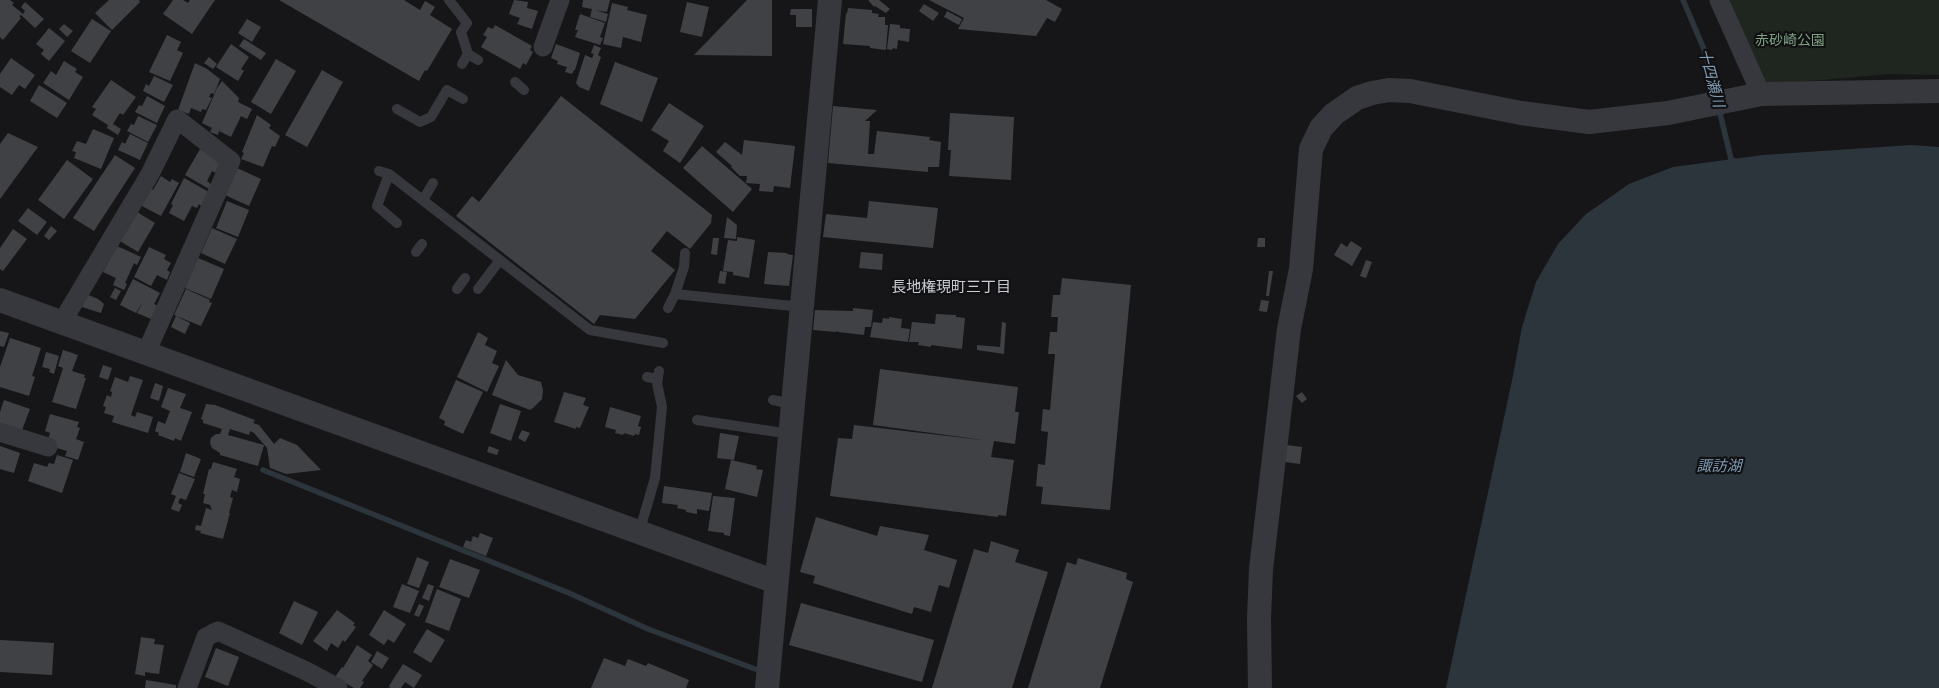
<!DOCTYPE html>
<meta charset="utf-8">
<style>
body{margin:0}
canvas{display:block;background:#161618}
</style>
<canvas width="1939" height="688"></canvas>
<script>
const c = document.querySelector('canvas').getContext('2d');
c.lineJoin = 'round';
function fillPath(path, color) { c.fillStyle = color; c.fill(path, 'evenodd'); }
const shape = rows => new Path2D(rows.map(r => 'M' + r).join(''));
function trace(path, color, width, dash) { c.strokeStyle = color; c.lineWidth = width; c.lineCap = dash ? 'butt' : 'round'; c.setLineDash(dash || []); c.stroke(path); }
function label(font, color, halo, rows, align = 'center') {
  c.font = font + ' "Public Sans","Noto Sans JP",sans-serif'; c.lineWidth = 4.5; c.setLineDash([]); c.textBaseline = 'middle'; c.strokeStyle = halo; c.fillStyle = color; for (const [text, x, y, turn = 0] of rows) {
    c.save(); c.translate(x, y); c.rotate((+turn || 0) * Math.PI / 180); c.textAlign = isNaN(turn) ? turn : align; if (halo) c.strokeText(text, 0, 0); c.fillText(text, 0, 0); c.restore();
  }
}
const green = shape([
 [1723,0,1939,0,1939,75,1890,74,1764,85]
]);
const water = shape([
 [1911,145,1939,147,1939,688,1446,688,1513,376,1522,327,1536,282,1558,244,1586,214,1629,184,1673,167,1763,155]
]);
const stream = shape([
 [1683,0,1706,54,1716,97],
 [1719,109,1731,159,1736,162],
 [263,470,569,593,648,629,755,669]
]);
const building = shape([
 [0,0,10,0,14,3,12,5,23,14,25,11,21,7,25,2,44,19,35,28,21,15,19,16,21,18,3,40,0,37],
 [109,0,139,0,140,2,112,30,95,13],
 [173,0,183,0,188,3,190,0,215,0,192,34,163,14],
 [279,0,404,0,420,10,425,1,435,7,430,15,452,29,427,71,425,70,419,81],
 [514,0,528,2,527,8,538,11,532,29,517,24,520,18,509,14],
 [583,0,610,0,607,12,595,10,608,14,606,22,590,17,592,9,582,7],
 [747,0,772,0,772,56,694,55],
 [868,0,879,0,890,9,886,13,875,6,874,7],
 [929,0,1046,0,1062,9,1055,22,1047,18,1036,36,958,29,964,18],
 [687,2,709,7,702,37,680,32],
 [612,3,628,7,627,10,647,15,641,42,623,37,621,48,603,44],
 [924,4,939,13,933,21,919,11],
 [848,8,872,10,872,13,879,14,878,17,885,17,885,25,888,25,886,50,870,48,870,46,843,44,846,13,847,14],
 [791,9,812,9,812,27,796,27,796,15,790,15],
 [947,11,962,19,959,25,944,17],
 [580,14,605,23,600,37,603,38,600,45,575,37,578,30,575,30],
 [92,19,111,31,90,63,71,51],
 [247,19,261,27,252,42,238,33],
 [64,24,73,31,67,37,59,29],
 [890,24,900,25,900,28,910,29,909,42,898,40,897,49,893,48,892,50,887,49],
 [495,25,532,46,530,50,533,52,526,65,523,63,520,69,481,47,487,37,483,35,488,27,493,29],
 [49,28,65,41,49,61,41,54,44,50,36,44],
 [167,35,181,42,177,50,183,53,170,81,149,72],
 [244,39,266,53,261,60,239,46],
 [231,44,249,57,241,69,244,71,238,81,216,67],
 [556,44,580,53,575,70,574,70,572,74,565,72,567,67,557,64,558,61,551,58],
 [594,45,601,48,598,55,601,57,589,91,579,87,576,83,585,55,592,58,594,54,591,53],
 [209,57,217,64,213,69,204,63],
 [11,58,35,75,25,89,19,85,12,95,0,87,0,74],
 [276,59,296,71,271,114,251,102],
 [64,61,77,69,75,72,83,77,69,100,43,83,51,71,56,75],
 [615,62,658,78,642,122,600,104],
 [195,63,207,69,220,79,214,94,211,93,209,97,212,98,206,110,202,109,201,112,191,108,189,114,178,110],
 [322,70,343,82,307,147,285,135],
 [154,76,173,85,164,102,143,91,146,84,149,86],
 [111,80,136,97,123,115,120,113,113,124,121,129,118,135,107,128,108,125,92,115,96,109,92,107],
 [222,81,239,98,238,102,252,109,247,119,241,116,231,137,219,131,218,135,210,132,212,128,202,123,217,88],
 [39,85,67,103,57,118,30,101],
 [147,96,165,106,157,123,135,112,139,105,142,106],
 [561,96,712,215,711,223,690,249,667,231,651,251,675,270,635,319,600,315,594,324,456,216,472,196,479,202],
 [669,103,704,126,680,163,663,151,669,141,651,130],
 [833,106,877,110,865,121,870,121,868,154,874,154,877,131,930,137,929,140,941,142,939,167,928,167,928,172,828,163],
 [950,113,1014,117,1011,180,949,176,951,150,948,150],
 [257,115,271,125,269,128,280,136,275,147,272,146,263,167,241,159,244,153,242,152],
 [138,116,157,125,148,142,127,131,131,124,134,125],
 [93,129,114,138,101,169,74,158,76,152,72,151,77,141,86,144],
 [8,133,38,147,0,199,0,144],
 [130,134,148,143,140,160,118,150,122,142,125,144],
 [744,140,795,146,790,188,774,186,773,192,759,191,760,184,746,183,747,176,740,176,731,167,732,166,716,152,725,142,742,155],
 [702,146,752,189,733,212,683,168],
 [200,149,215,157,220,163,215,173,212,171,207,181,212,185,209,189,185,175],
 [115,155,135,168,94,231,73,218],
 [67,160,93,179,64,219,38,200],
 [237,168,261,179,249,206,225,195],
 [161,176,170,182,172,179,179,183,161,216,140,205,150,188,153,190],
 [184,178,209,192,201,206,199,204,197,208,192,206,184,221,169,213,173,205,171,204],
 [227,201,249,210,238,237,216,228],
 [869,201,938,208,933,248,823,237,826,214,867,218],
 [28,208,47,222,37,235,18,221],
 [137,212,155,223,138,252,120,241],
 [727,217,737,225,736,239,724,238],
 [51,226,57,231,49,240,44,236],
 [212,228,237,239,225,264,201,253],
 [13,229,27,239,3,271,0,269,0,248],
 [737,237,755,240,749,278,733,275,733,272,723,271,728,240,737,241],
 [713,238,719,238,717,255,711,254],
 [1258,238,1265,238,1265,247,1257,247],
 [1351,241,1362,248,1352,266,1334,255,1341,243,1347,247],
 [117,246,141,257,137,265,134,263,125,283,127,284,124,290,113,285,116,278,103,272],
 [149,247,166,255,164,259,171,263,167,270,170,272,167,280,157,275,151,286,134,277],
 [768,252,787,253,787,254,793,255,789,286,764,284],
 [861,252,883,254,882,270,859,268],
 [198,258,224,269,211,299,185,288],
 [1366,260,1372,262,1366,278,1360,276],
 [720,271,727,272,725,284,718,283],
 [1269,271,1273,271,1269,296,1266,296],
 [1062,278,1131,285,1110,510,1041,504,1043,487,1036,486,1038,464,1045,465,1048,432,1041,431,1043,409,1050,410,1055,354,1048,354,1050,332,1057,332,1058,317,1051,317,1053,295,1060,295],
 [133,279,160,293,154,304,158,306,151,319,137,313,143,301,136,313,120,305],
 [115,288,121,291,116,300,110,297],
 [186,289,210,300,209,302,212,303,201,326,174,315],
 [86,294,98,299,104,304,101,313,82,307],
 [1261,300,1269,301,1267,312,1259,311],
 [853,308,873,310,871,327,865,327,864,335,838,332,838,331,836,332,813,330,815,310,853,311],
 [936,314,956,315,956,317,965,318,962,349,931,345,931,347,918,345,919,342,909,342,912,322,935,324],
 [176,316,190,323,185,334,171,327],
 [889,317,902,319,901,328,910,329,908,342,870,337,873,322,882,323,883,318,889,319],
 [1002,322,1006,323,1004,354,977,350,977,345,1000,347],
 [0,331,9,333,4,347,0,346],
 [478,332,488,338,485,345,497,351,492,363,499,366,487,392,457,377],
 [10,338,41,348,32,376,35,377,29,396,0,387,0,367],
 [63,350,78,355,72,371,85,375,84,378,86,378,76,409,52,402,63,368,58,366],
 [46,352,59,356,54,374,49,372,50,369,42,367],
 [506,360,518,375,541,382,543,390,542,399,533,408,530,410,492,395],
 [103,365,112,368,108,380,99,377],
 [880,369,1018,387,1015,412,1019,412,1015,444,994,441,991,457,1014,460,1006,516,998,515,998,517,830,496,838,438,852,439,854,425,990,441,873,425],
 [130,376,143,380,131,415,135,417,137,412,153,417,148,433,112,422,114,416,104,413,106,407,103,406,107,395,111,397,112,392,110,391,115,377,128,382],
 [456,380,483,392,463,434,444,425,445,421,439,418],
 [155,383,163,386,159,401,150,398],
 [168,388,186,394,180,408,192,412,181,441,175,438,174,441,158,435,159,433,155,431,158,421,165,424,170,411,161,407],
 [564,392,586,398,583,405,589,407,580,428,576,427,576,429,554,422],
 [1302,392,1307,399,1302,403,1296,396],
 [4,400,30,409,22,430,0,423,0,412],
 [206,404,215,405,255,420,253,423,259,425,274,444,280,438,297,445,321,470,286,474,270,468,267,448,254,433,250,431,249,435,230,429,228,435,264,445,258,466,220,455,220,453,212,448,210,443,211,438,216,434,220,434,222,429,203,423,203,420,201,419],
 [500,404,521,411,511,441,490,433],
 [610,407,641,416,638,426,641,427,639,435,635,434,634,436,624,433,623,435,615,433,616,430,605,427],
 [50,414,79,422,77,427,80,428,76,439,84,442,78,460,65,456,67,451,54,447,47,442,50,433,45,431],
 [522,430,530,433,525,442,518,438],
 [720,433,739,436,734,460,717,458],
 [1287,445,1302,447,1300,464,1285,462],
 [0,446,20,453,14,473,0,469],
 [489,446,499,450,497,455,487,452],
 [186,453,201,459,194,477,180,472],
 [57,455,73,460,62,493,28,481,34,463,47,467,49,463,54,464],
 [731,460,757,466,756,469,763,470,757,497,725,489],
 [213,462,237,469,234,477,240,479,237,492,232,490,230,497,233,498,229,513,230,513,223,539,200,533,201,531,195,530,196,525,201,526,206,508,212,510,210,505,203,503,205,494,203,494,209,469,211,469],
 [179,473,195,479,186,500,180,498,178,503,182,505,179,512,171,509,176,496,171,494],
 [664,486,712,493,709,511,697,509,697,514,686,512,686,510,677,508,678,505,662,503],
 [713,496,735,498,730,536,724,535,724,533,708,531],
 [816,517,877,536,880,526,929,535,924,550,957,560,949,588,939,585,931,612,914,607,912,614,813,583,815,576,800,572],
 [480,533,493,538,486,556,463,547,466,540,471,542,473,536,478,538],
 [991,541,1019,550,1015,562,1048,572,1012,688,932,688,974,549,988,553],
 [417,557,429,562,419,588,407,584],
 [1078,558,1127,573,1126,579,1133,582,1100,688,1028,688,1067,562,1076,565],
 [450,559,480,570,469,598,439,587],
 [402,584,419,591,410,613,393,607],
 [428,584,434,586,429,601,422,598],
 [437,589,461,599,449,631,425,622],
 [294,601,318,612,302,645,279,633],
 [801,603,934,640,922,682,789,645],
 [419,604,424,606,419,617,414,615],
 [337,610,355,623,353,625,356,627,345,642,343,640,338,648,331,643,327,651,313,641],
 [384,610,406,624,394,643,388,639,384,645,369,635],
 [427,629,445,640,431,663,413,652],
 [141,637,155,639,154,644,164,645,159,674,145,672,145,676,135,674],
 [0,640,54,643,52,675,0,672],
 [357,645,372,655,368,661,373,665,362,681,364,682,360,688,354,688,335,677,342,667,343,668],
 [216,648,239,657,228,686,205,677],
 [377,651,389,658,382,669,371,662],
 [604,658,625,666,628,659,646,666,648,663,689,680,686,688,591,688],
 [403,664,422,675,414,688,405,682,401,688,390,688,389,686],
 [146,680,176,685,176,688,145,688]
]);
const service = shape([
 [449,0,467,23,461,32,468,54,462,64],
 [468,54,478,60],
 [515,82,524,90],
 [397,109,420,122,431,117,447,90,463,99],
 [379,171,389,174,590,330,663,343],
 [389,174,377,206,397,223],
 [423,200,433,183],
 [416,252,422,244],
 [457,289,465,278],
 [478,289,500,260],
 [675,294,684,267,685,253],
 [668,308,675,294,802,307],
 [647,377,658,379],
 [773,400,793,404],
 [697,420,790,434],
 [639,533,655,478,662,407,657,383,659,371]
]);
const minor = shape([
 [1719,0,1761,94],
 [543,47,560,0],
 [62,322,150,174,177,119,231,161,146,353],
 [0,432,48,447],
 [187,688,206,637,218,631,306,671,338,688]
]);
const tertiary = shape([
 [0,300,776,582],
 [767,688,830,0],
 [1260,688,1259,619,1261,569,1289,329,1301,269,1311,149,1321,128,1334,114,1357,98,1372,93,1389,90,1410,91,1521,113,1589,122,1668,113,1761,94,1939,91]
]);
const parkNames = [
 ["赤砂崎公園",1790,41]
];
const waterNames = [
 ["十四瀬川",1711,78,75],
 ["諏訪湖",1719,466]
];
const neighbourhoodNames = [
 ["長地権現町三丁目",951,287]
];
fillPath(green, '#1e261f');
fillPath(water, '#2c353c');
trace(stream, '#2c353c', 5.5);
fillPath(building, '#404145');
trace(service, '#37383d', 10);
trace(minor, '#37383d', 19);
trace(tertiary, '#37383d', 24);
label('14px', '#7fa381', '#111113', parkNames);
label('italic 15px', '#7f9bb3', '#111113', waterNames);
label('15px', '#c9ccd4', '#111113', neighbourhoodNames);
</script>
